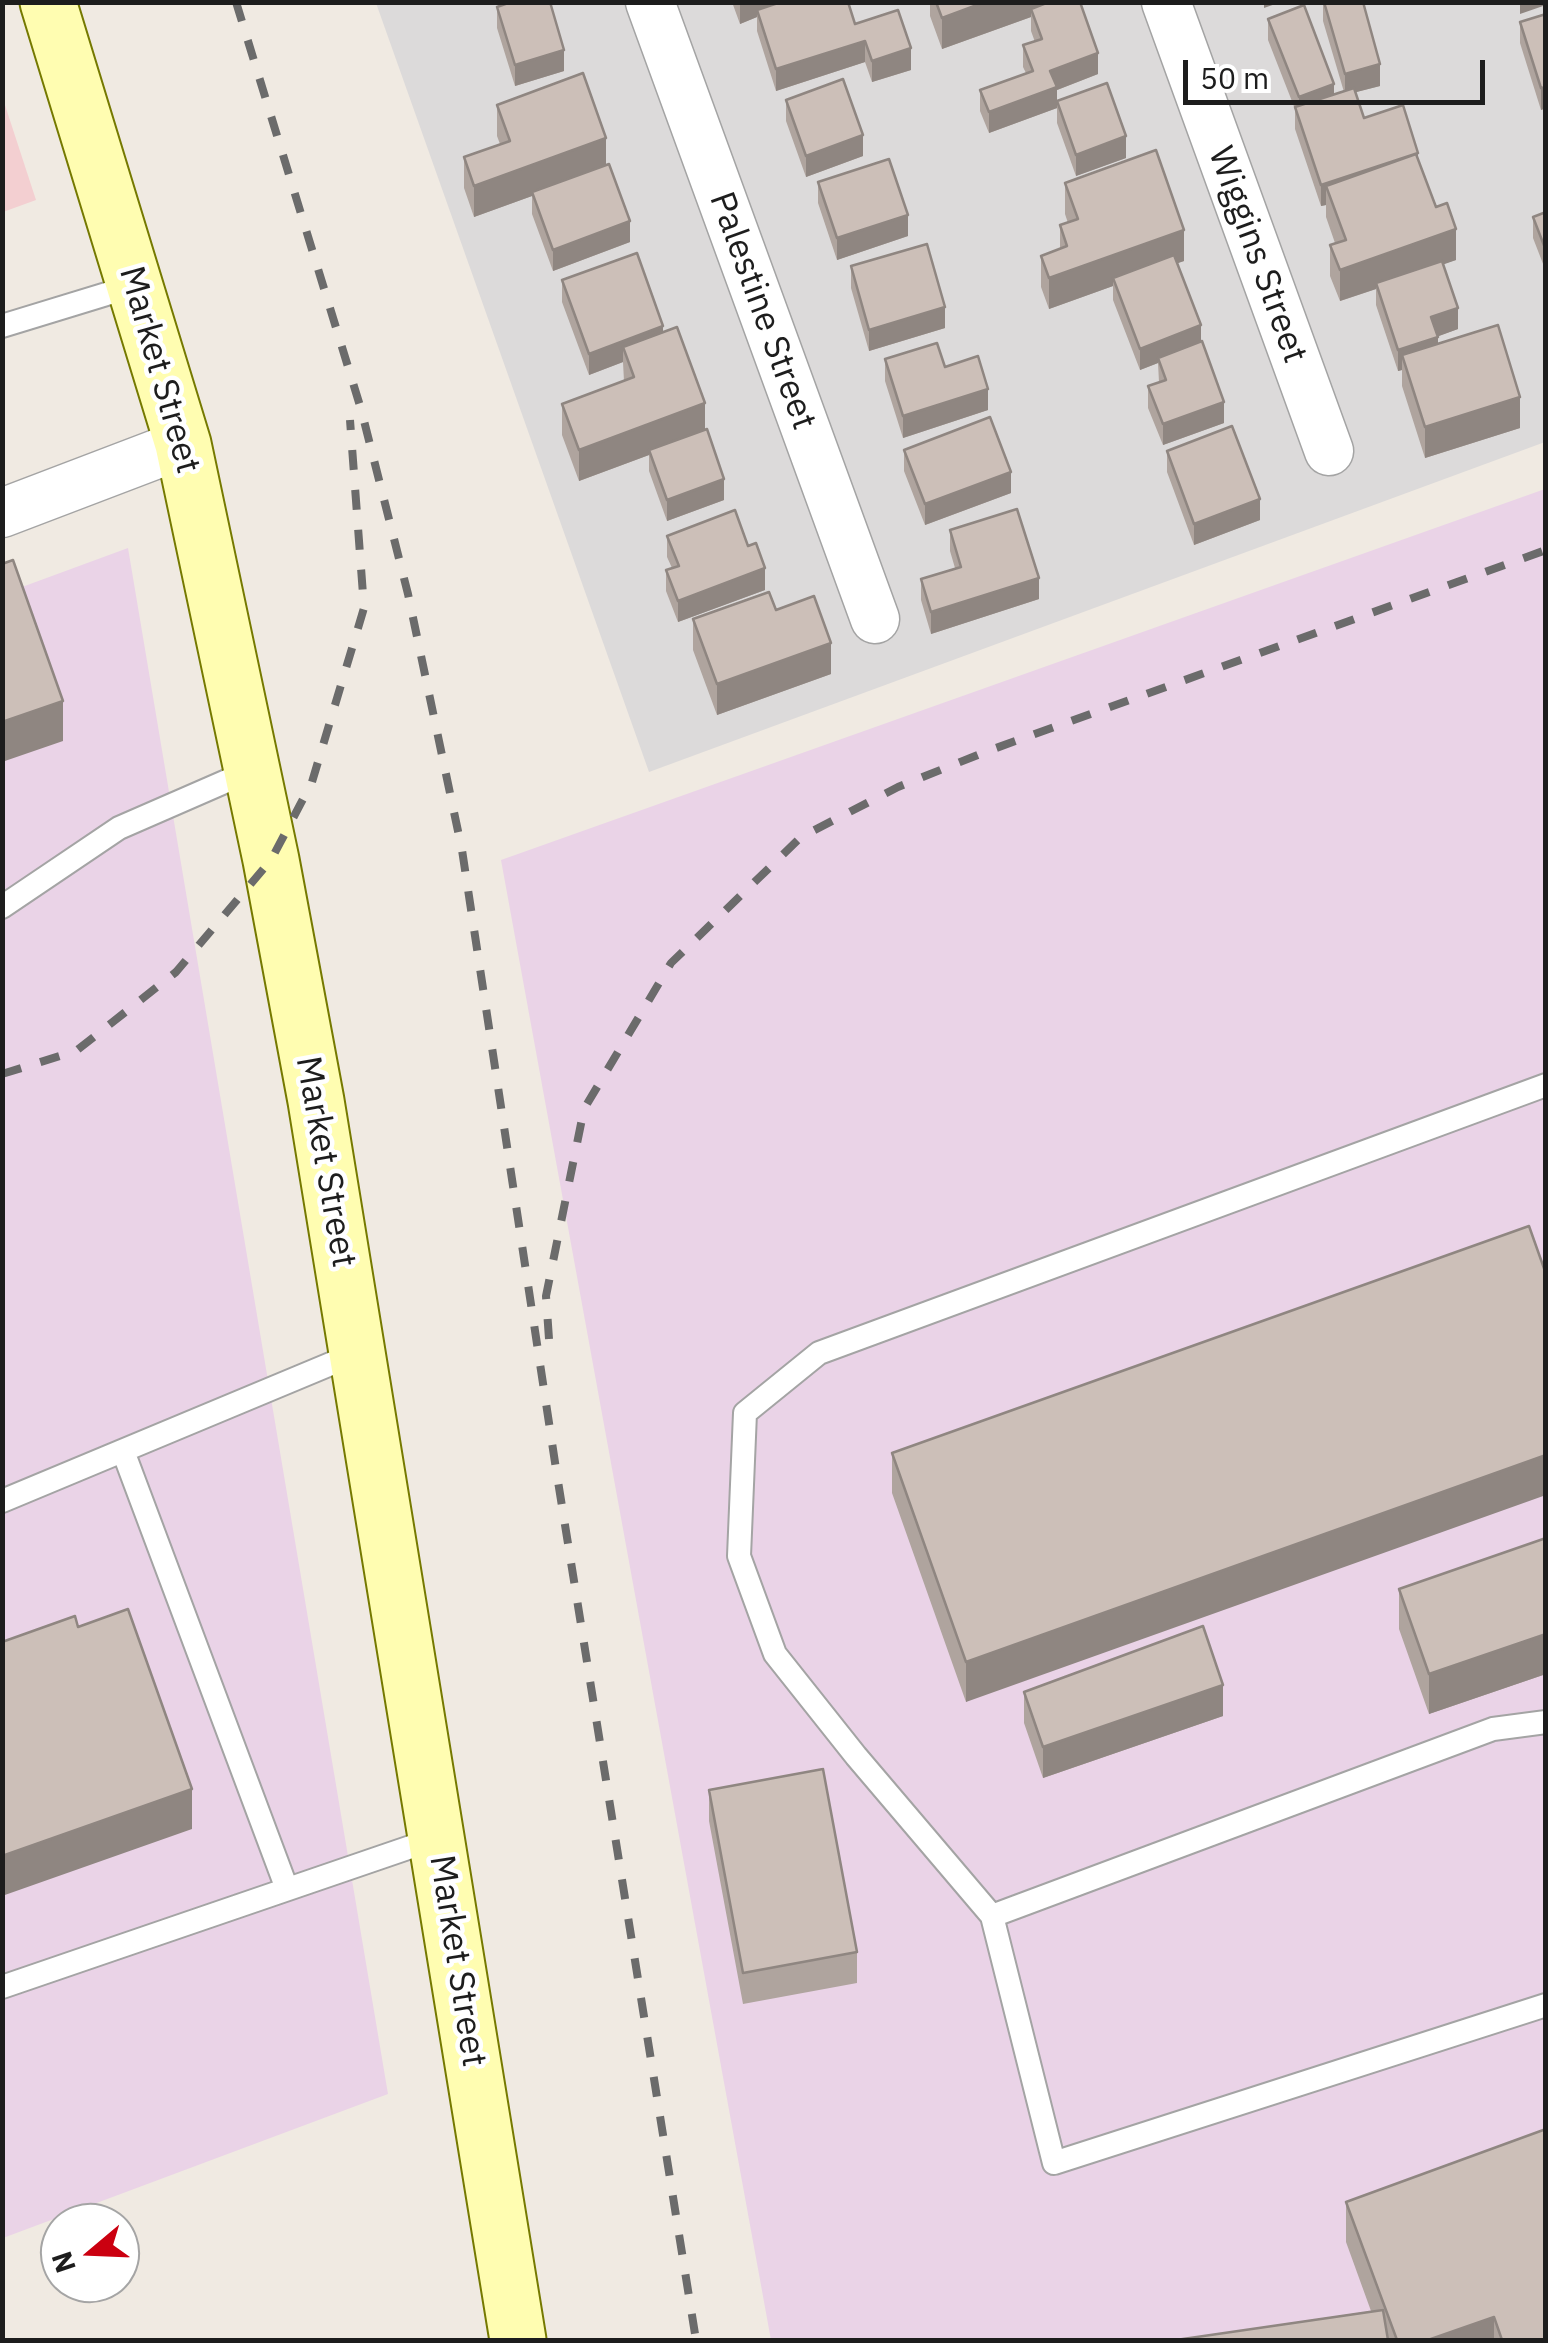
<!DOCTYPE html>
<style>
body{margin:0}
#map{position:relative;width:1548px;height:2343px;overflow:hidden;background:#f0eae2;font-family:"IBM Plex Sans",sans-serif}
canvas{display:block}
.frame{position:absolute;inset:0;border:5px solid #1d1d1d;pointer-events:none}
.north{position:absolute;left:40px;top:2203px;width:100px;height:100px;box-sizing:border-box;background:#fff;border:2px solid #a5a5a5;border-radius:50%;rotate:251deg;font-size:28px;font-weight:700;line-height:40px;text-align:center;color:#1d1d1d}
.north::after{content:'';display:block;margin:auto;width:35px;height:45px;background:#cb0010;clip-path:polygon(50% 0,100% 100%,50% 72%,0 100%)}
.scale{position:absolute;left:1183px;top:60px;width:302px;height:45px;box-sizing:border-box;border:5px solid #1d1d1d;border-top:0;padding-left:12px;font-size:30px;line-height:35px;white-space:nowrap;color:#1d1d1d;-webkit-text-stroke:8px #fff;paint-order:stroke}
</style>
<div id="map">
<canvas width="1548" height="2343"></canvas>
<div class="frame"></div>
<div class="north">N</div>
<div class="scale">50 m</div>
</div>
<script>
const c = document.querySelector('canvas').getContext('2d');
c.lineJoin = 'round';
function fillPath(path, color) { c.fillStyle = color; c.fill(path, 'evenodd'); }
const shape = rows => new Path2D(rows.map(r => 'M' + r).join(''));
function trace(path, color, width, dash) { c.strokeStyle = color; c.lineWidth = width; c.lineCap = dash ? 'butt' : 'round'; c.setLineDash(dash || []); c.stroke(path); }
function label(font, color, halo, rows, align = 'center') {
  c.font = font + ' "IBM Plex Sans",sans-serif'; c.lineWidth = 9; c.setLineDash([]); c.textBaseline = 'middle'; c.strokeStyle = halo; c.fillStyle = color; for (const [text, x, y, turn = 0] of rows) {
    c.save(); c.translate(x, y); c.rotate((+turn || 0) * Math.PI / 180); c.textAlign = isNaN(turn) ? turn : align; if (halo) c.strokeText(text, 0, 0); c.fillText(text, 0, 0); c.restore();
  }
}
const residential = shape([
 [376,3,1545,3,1545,442,649,772]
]);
const commercial = shape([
 [3,99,36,200,3,212,2,212]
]);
const industrial = shape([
 [1545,489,1545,2340,771,2340,501,860],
 [128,548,388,2094,3,2238,3,594]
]);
const lane = shape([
 [2,326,136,285],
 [2,907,119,828,252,770],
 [1546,1085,819,1353,745,1413,739,1556,775,1654,856,1756,992,1916,1493,1729,1546,1722],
 [123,1451,287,1889],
 [2,1501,357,1353],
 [992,1916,1054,2163,1546,2005],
 [2,1987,437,1838]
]);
const street = shape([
 [650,2,875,619],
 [1166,2,1329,451],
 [2,513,183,444]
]);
const secondary = shape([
 [48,2,183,444,271,860,316,1101,518,2340]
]);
const rail = shape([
 [236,2,361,409,408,594,462,850,556,1469,696,2340],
 [2,1074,76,1051,176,972,271,860,312,782,364,608,350,420],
 [549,1339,546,1296,584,1109,671,963,801,837,898,787,985,752,1546,550]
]);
const wall = shape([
 [732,2,848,2,855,24,911,70,872,82,865,62,776,91,757,31,757,17,740,24],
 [930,2,1080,2,1098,74,1057,90,1057,108,989,133,980,111,980,90,1026,73,1023,67,1023,45,1035,42,1031,31,1031,17,942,49,930,16],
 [1323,2,1363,2,1380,86,1356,92,1364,118,1418,159,1456,260,1443,264,1458,329,1438,336,1438,344,1520,428,1425,458,1402,386,1402,370,1398,371,1376,305,1376,289,1340,301,1330,276,1330,245,1335,243,1326,217,1326,205,1321,206,1295,129,1295,109,1268,40,1268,19,1334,95,1344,92,1323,21],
 [497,7,564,71,515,86,497,28],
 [1546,14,1546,108,1541,110,1520,43,1520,22],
 [786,100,863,156,806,177,786,121],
 [1057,101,1126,158,1076,176,1057,123],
 [497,105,606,165,630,242,553,271,532,214,532,196,474,217,464,188,464,157,500,144,497,136],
 [818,182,908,236,837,260,818,203],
 [1065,183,1184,261,1177,263,1224,423,1163,445,1148,408,1148,386,1159,382,1158,363,1140,370,1113,300,1113,286,1049,309,1041,287,1041,256,1060,249,1060,225,1068,223,1065,214],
 [1546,212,1545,269,1533,238,1533,217],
 [851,266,945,328,869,351,851,288],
 [562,280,663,332,705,430,724,500,667,521,649,471,649,455,579,481,562,435,562,404,624,381,623,362,589,375,562,302],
 [885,359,945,367,988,410,903,438,885,381],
 [904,450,1011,493,925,525,904,471],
 [1167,451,1260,520,1194,545,1167,472],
 [950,530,1039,599,931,634,921,600,921,579,955,568,950,551],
 [667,536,765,590,678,622,666,591,666,570,672,568,667,557],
 [776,610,831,674,717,715,693,650,693,619],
 [1529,1226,966,1702,892,1493,892,1453],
 [1546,1538,1546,1674,1429,1714,1399,1629,1399,1589],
 [1024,1692,1223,1716,1043,1778,1024,1723],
 [709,1790,857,1952,857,1983,743,2004,709,1821],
 [1346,2202,1546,2340,1176,2340,1371,2311,1346,2242]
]);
const shadedWall = shape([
 [740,2,797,2,757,10,757,17,740,24],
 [985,2,1069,2,1031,9,1031,17,942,49,942,18],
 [1264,2,1281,2,1264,8],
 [1520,2,1546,2,1546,5,1520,14],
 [865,41,865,62,776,91,776,69],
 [911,48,911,70,872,82,872,61],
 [564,50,564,71,515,86,515,65],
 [1098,53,1098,74,1057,90,1057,108,989,133,989,112,1050,71],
 [1380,64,1380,86,1345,95,1345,74],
 [1334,84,1334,105,1299,119,1299,97],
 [1546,87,1546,108,1541,110,1541,88],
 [863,135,863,156,806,177,806,156],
 [1126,136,1126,158,1076,176,1076,155],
 [606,138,606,169,532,192,532,196,474,217,474,186],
 [1418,153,1418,174,1326,186,1326,205,1321,206,1321,185],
 [908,215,908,236,837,260,837,238],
 [630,221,630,242,553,271,553,250],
 [1456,229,1456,260,1377,288,1376,283,1376,289,1340,301,1340,270],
 [1184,230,1184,261,1116,285,1113,278,1113,286,1049,309,1049,278],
 [945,307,945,328,869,351,869,330],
 [1458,308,1458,329,1431,339,1431,317],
 [1201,325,1201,347,1158,358,1158,363,1140,370,1140,349],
 [663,326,663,347,623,347,623,362,589,375,589,354],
 [1438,337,1438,358,1402,355,1402,370,1398,371,1398,350],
 [988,389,988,410,903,438,903,416],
 [1520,397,1520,428,1425,458,1425,427],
 [1224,402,1224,423,1163,445,1163,424],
 [705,403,705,434,649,450,649,455,579,481,579,450],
 [1011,472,1011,493,925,525,925,504],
 [724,479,724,500,667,521,667,500],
 [1260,499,1260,520,1194,545,1194,524],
 [765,568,765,590,678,622,678,601],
 [1039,578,1039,599,931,634,931,612],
 [831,643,831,674,717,715,717,684],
 [63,701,63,741,2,762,2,722],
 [1546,1455,1546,1495,966,1702,966,1662],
 [1546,1634,1546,1674,1429,1714,1429,1674],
 [1223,1685,1223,1716,1043,1778,1043,1747],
 [192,1789,192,1829,2,1896,2,1856],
 [1494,2317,1494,2340,1428,2340]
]);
const building = shape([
 [511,2,550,2,564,50,515,65,497,7,511,2],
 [781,2,848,2,855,24,898,10,911,48,872,61,865,41,776,69,757,10,781,2],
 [936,2,985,2,942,18,936,2],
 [1049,2,1080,2,1098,53,1050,71,1057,87,989,112,980,90,1033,71,1023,45,1042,39,1031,9,1049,2],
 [1324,2,1363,2,1380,64,1345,74,1324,2],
 [1304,5,1334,84,1299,97,1268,19,1304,5],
 [1546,14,1546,87,1541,88,1520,22,1546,14],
 [583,73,606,138,474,186,464,157,510,141,497,105,583,73],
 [843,79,863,135,806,156,786,100,843,79],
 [1107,83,1126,136,1076,155,1057,101,1107,83],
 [1354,88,1364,118,1403,105,1418,153,1321,185,1295,107,1354,88],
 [1156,150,1184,230,1049,278,1041,256,1067,246,1060,225,1078,219,1065,183,1156,150],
 [1416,154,1436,207,1447,203,1456,229,1340,270,1330,245,1346,240,1326,186,1416,154],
 [889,159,908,215,837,238,818,182,889,159],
 [609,164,630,221,553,250,532,192,609,164],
 [1546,212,1546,248,1545,248,1533,217,1546,212],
 [927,244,945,307,869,330,851,266,927,244],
 [637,253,663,326,589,354,562,280,637,253],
 [1174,255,1201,325,1140,349,1113,278,1174,255],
 [1442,261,1458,308,1431,317,1438,337,1398,350,1376,283,1442,261],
 [1498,325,1520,397,1425,427,1402,355,1498,325],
 [677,327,705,403,579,450,562,404,634,377,623,347,677,327],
 [1202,341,1224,402,1163,424,1148,386,1166,380,1158,358,1202,341],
 [937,343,945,367,978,356,988,389,903,416,885,359,937,343],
 [990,417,1011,472,925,504,904,450,990,417],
 [1232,426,1260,499,1194,524,1167,451,1232,426],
 [707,429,724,479,667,500,649,450,707,429],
 [1017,509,1039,578,931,612,921,579,961,567,950,530,1017,509],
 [735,510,748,546,756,543,765,568,678,601,666,570,679,566,667,536,735,510],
 [13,560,63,701,2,722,2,564,13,560],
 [769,592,776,610,814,596,831,643,717,684,693,619,769,592],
 [1529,1226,1546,1274,1546,1455,966,1662,892,1453,1529,1226],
 [1546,1538,1546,1634,1429,1674,1399,1589,1546,1538],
 [128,1609,192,1789,2,1856,2,1642,75,1616,78,1627,128,1609],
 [1203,1626,1223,1685,1043,1747,1024,1692,1203,1626],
 [823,1769,857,1952,743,1973,709,1790,823,1769],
 [1546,2129,1546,2340,1502,2340,1494,2317,1428,2340,1397,2340,1346,2202,1546,2129],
 [1383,2310,1388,2340,1176,2340,1383,2310]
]);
const streetNames = [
 ["Wiggins Street",1257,255,70],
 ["Palestine Street",762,311,70],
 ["Market Street",159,370,74],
 ["Market Street",325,1162,80],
 ["Market Street",457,1961,81]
];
fillPath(residential, '#dcdada');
fillPath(commercial, '#f3cfd1');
fillPath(industrial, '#ead3e7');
trace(lane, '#a4a4a4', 26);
trace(street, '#a4a4a4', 51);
trace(secondary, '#757900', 59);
trace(lane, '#fff', 22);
trace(street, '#fff', 48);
trace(secondary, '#fffdb1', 55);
trace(rail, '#6b6b6b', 8, [20, 20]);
fillPath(wall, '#afa49e');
fillPath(shadedWall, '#8f8681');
fillPath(building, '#ccbfb8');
trace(building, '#8f8681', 2.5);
label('35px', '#1d1d1d', '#fff', streetNames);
</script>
